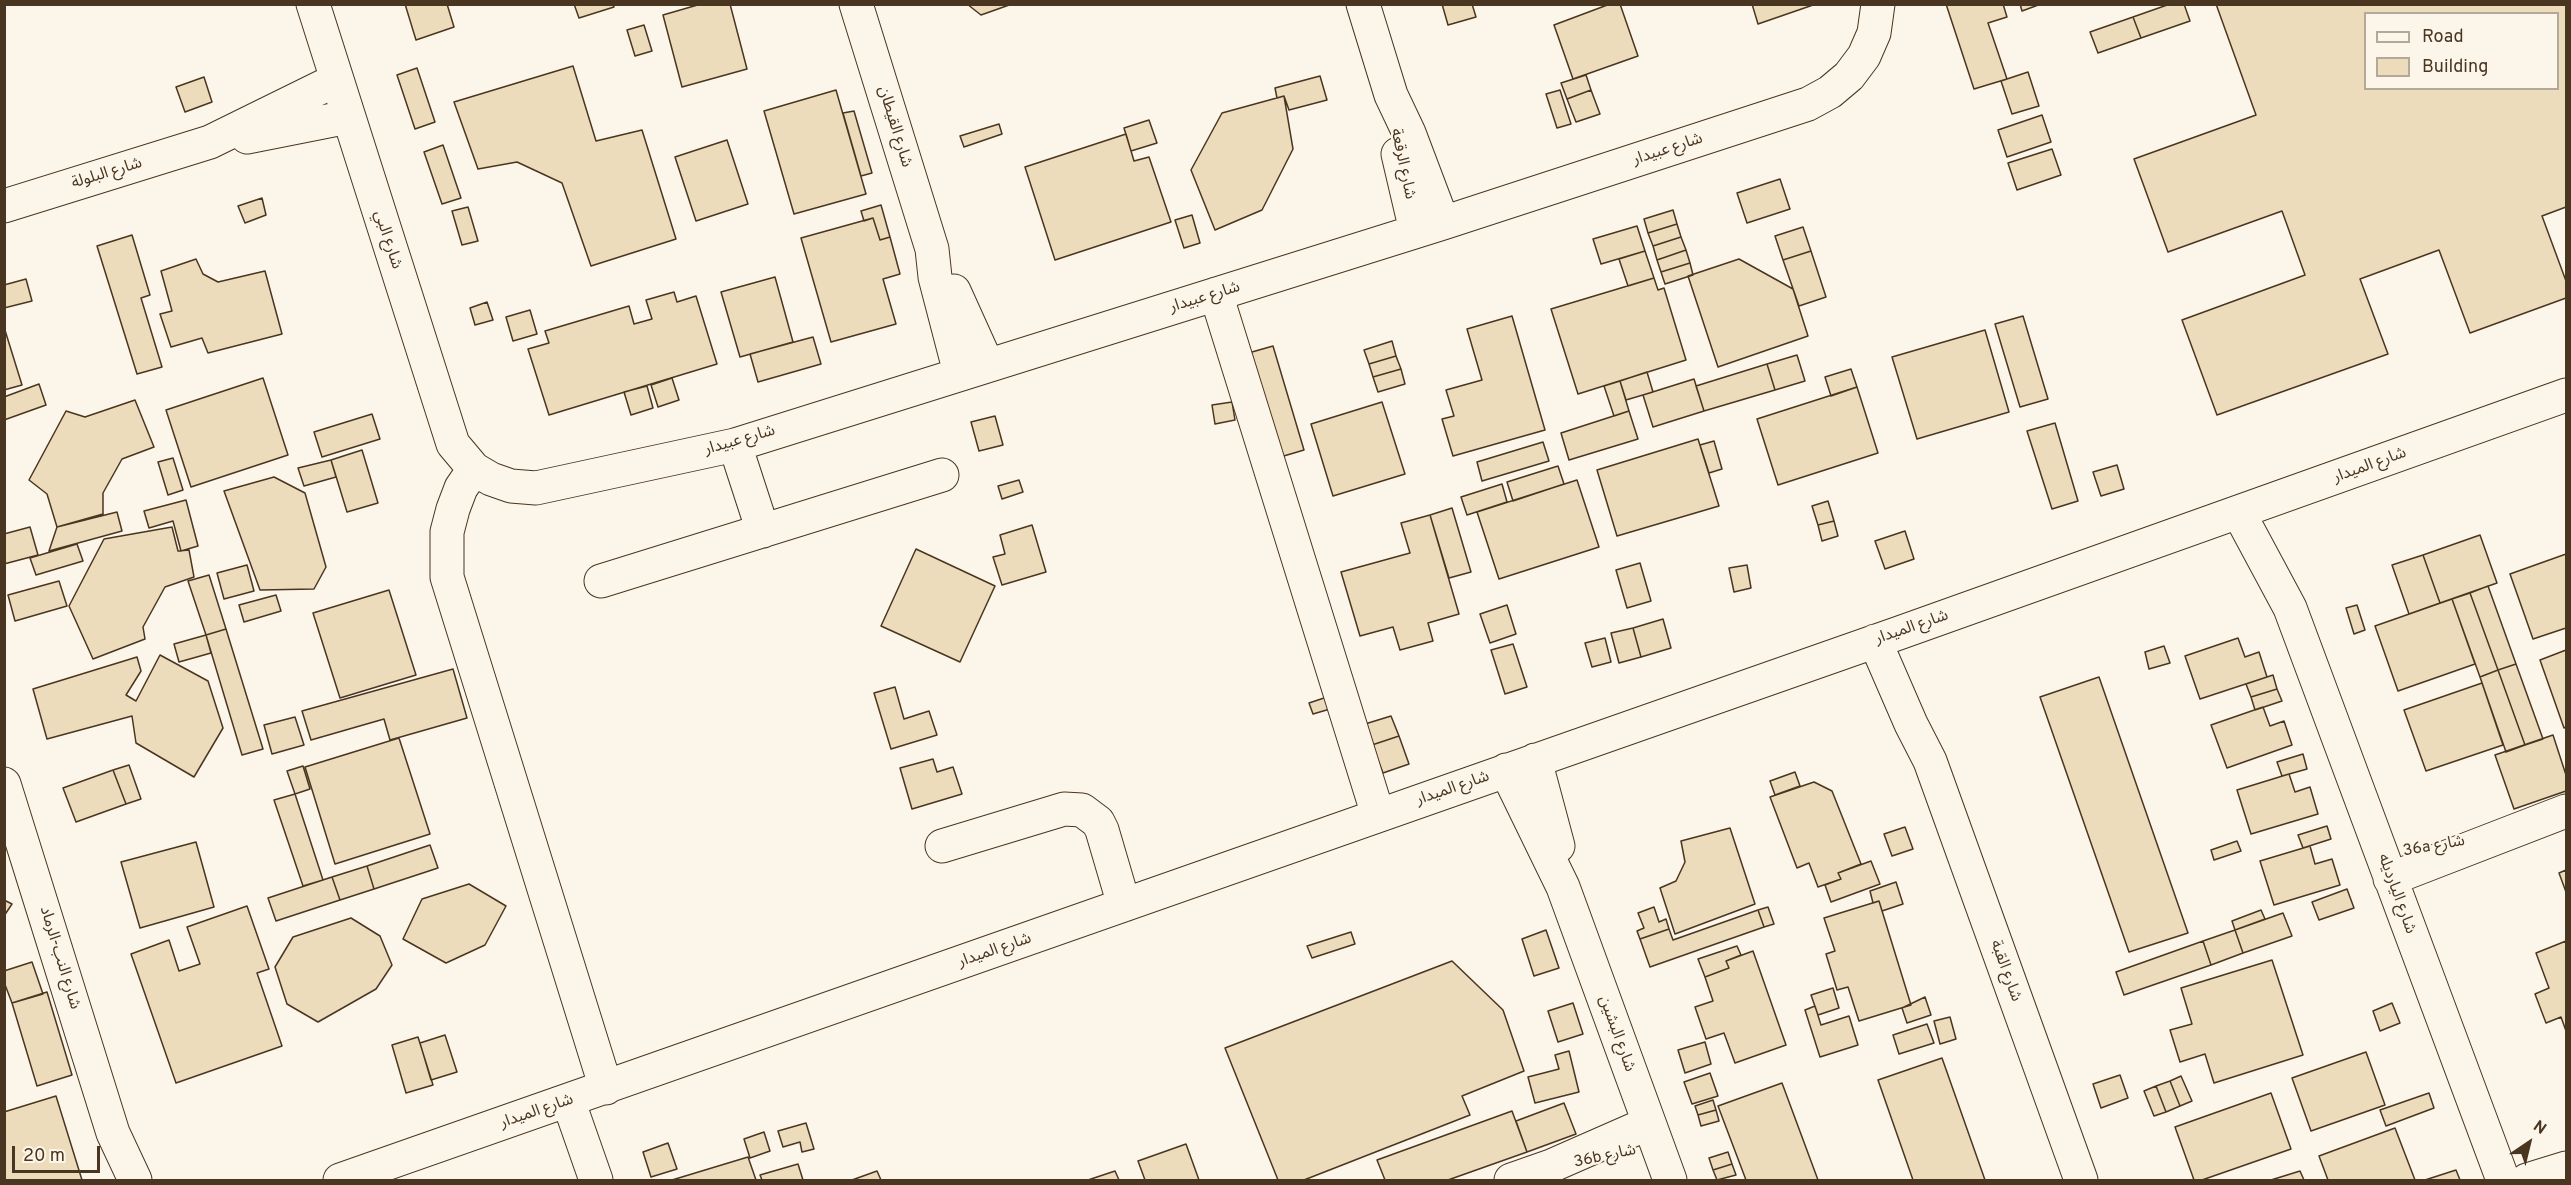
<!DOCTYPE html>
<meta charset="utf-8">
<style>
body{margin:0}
#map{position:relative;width:2571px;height:1185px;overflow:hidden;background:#fbf6e9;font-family:Overpass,sans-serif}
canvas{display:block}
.frame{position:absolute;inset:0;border:6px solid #4a3520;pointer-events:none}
.legend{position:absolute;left:2364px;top:12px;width:195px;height:78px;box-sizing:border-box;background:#fbf6e9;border:2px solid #b4a999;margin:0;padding:8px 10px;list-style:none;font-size:18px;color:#4a3520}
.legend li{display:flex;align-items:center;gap:12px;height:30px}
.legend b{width:30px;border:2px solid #b4a999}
.north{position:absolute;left:2499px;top:1113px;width:60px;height:60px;-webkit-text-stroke:4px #fbf6e9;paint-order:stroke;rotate:35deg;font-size:16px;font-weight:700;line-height:24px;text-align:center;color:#4a3520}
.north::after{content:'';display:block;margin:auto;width:21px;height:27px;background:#4a3520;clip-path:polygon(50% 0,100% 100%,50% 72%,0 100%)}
.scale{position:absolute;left:12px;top:1146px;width:88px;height:27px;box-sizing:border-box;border:3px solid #4a3520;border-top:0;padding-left:8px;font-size:18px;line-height:21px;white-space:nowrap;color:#4a3520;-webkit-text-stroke:4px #fbf6e9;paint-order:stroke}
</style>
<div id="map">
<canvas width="2571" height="1185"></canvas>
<div class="frame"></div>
<ul class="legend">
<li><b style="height:8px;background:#fbf6e9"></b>Road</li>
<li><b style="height:16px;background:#ecdcbc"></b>Building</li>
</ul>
<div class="north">N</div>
<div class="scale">20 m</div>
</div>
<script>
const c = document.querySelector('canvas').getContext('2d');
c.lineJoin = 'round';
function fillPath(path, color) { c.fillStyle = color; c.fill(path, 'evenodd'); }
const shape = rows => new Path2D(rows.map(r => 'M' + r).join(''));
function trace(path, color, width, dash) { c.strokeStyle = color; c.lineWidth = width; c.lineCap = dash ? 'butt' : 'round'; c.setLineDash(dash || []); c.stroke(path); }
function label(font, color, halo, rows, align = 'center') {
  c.font = font + ' Overpass,"Noto Sans Arabic",sans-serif'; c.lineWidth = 4.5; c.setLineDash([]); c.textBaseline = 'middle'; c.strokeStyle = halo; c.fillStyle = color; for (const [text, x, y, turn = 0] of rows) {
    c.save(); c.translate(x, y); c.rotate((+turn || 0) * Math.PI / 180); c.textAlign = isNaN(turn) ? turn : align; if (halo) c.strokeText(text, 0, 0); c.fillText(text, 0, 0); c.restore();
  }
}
const building = shape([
 [405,4,447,4,454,27,416,40,405,4],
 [574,4,613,4,614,7,579,18,574,4],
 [701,4,730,4,747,69,682,87,663,15,701,4],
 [967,4,1012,4,981,15,967,4],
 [1442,4,1472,4,1476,17,1448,25,1442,4],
 [1610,4,1620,4,1638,56,1573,79,1554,25,1610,4],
 [1752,4,1816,4,1758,24,1752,4],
 [1946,4,2003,4,2007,17,1988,23,2007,79,1974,89,1946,4],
 [2020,4,2041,4,2022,11,2020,4],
 [2170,4,2184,4,2190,21,2141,38,2133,17,2170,4],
 [2216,4,2566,4,2566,207,2542,216,2566,281,2566,298,2470,333,2439,250,2360,279,2388,354,2217,415,2182,320,2305,275,2282,211,2168,252,2134,159,2256,115,2216,4],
 [2366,14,2558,14,2558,88,2366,88,2366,14],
 [2133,17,2141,38,2098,53,2090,32,2133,17],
 [644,25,652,51,635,56,627,30,644,25],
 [573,66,596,141,642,130,676,239,591,266,562,183,517,162,478,169,454,102,573,66],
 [417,68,435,122,415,129,397,75,417,68],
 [2028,72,2039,106,2012,114,2001,81,2028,72],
 [1586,75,1591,90,1567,99,1561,83,1586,75],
 [1320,76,1327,100,1289,110,1284,96,1277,98,1275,88,1320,76],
 [204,77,212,102,185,112,176,87,204,77],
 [836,90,866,194,794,214,764,111,836,90],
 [1560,90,1571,124,1557,128,1546,94,1560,90],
 [1591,90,1600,114,1576,122,1567,99,1591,90],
 [1284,96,1293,149,1262,210,1215,230,1191,170,1222,113,1284,96],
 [854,111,872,173,861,176,843,113,854,111],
 [2042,115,2051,142,2007,157,1998,130,2042,115],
 [1149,120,1157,143,1131,151,1124,128,1149,120],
 [999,124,1002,134,964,147,960,136,999,124],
 [1126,134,1134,161,1149,157,1171,222,1055,260,1025,167,1126,134],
 [727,140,748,204,696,221,675,157,727,140],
 [443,145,461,198,442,204,424,152,443,145],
 [2052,149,2061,175,2017,190,2008,163,2052,149],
 [1780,179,1790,209,1747,223,1737,193,1780,179],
 [262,198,266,215,245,223,238,206,262,198],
 [881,205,890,237,880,240,873,218,864,221,861,211,881,205],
 [468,207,478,241,462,245,452,211,468,207],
 [1673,210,1677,224,1648,233,1644,219,1673,210],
 [1192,215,1200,243,1184,248,1175,220,1192,215],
 [873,218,880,240,890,237,900,274,883,279,896,324,831,342,801,238,873,218],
 [1677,224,1681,237,1653,246,1648,233,1677,224],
 [1637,226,1645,251,1601,264,1593,239,1637,226],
 [1803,227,1811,251,1783,260,1775,236,1803,227],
 [132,235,150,295,141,298,162,367,137,374,97,246,132,235],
 [1681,237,1686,250,1657,260,1653,246,1681,237],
 [1686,250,1690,263,1661,272,1657,260,1686,250],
 [1645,251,1654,278,1628,286,1619,259,1645,251],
 [1811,251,1826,297,1799,306,1783,260,1811,251],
 [196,259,203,274,218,282,265,271,282,334,208,353,202,338,171,347,160,314,172,311,161,271,196,259],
 [1739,259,1793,289,1808,336,1718,367,1688,276,1739,259],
 [1690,263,1693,275,1665,284,1661,272,1690,263],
 [775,277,793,342,740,357,721,292,775,277],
 [1654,278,1658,290,1664,288,1686,360,1578,394,1551,309,1654,278],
 [26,279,32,301,4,308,4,285,26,279],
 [674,292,677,302,696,296,717,364,549,415,528,349,549,343,545,331,629,306,634,324,652,319,646,300,674,292],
 [487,302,493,320,475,325,470,308,487,302],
 [530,310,537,334,513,341,506,317,530,310],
 [1512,316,1545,430,1453,456,1442,419,1454,416,1446,390,1482,380,1467,329,1512,316],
 [2023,316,2048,399,2020,407,1995,324,2023,316],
 [4,327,22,385,4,390,4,327],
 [1985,330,2009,412,1917,439,1892,357,1985,330],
 [813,337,821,364,758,382,750,354,813,337],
 [1392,341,1396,356,1369,364,1364,350,1392,341],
 [1273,346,1304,450,1277,458,1245,354,1273,346],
 [1797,355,1805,381,1775,390,1767,364,1797,355],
 [1396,356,1401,369,1373,377,1369,364,1396,356],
 [1767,364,1775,390,1704,411,1696,386,1767,364],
 [1401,369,1405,384,1378,392,1373,377,1401,369],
 [1851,369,1857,387,1831,396,1825,377,1851,369],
 [1647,372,1653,392,1626,400,1620,381,1647,372],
 [263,378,288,455,191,487,166,410,263,378],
 [672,378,679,400,658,407,651,385,672,378],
 [1694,379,1704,411,1653,427,1643,395,1694,379],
 [1620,381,1629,411,1614,416,1604,386,1620,381],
 [39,384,46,405,4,420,4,397,39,384],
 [647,386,653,408,631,415,624,392,647,386],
 [1857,387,1878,453,1778,485,1757,419,1857,387],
 [135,400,154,447,122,459,103,493,103,514,57,527,47,494,29,480,66,411,85,417,135,400],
 [1232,402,1235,420,1215,424,1212,405,1232,402],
 [1382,402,1405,474,1333,496,1311,424,1382,402],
 [1629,411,1638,439,1569,460,1561,433,1629,411],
 [372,414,380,439,322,457,314,432,372,414],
 [995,416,1003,445,979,451,971,422,995,416],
 [2055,423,2078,501,2052,509,2027,431,2055,423],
 [1698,439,1719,506,1617,536,1597,470,1698,439],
 [1714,441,1722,469,1709,473,1700,445,1714,441],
 [1543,442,1549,461,1482,481,1477,462,1543,442],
 [362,450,378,503,347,512,331,460,362,450],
 [173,458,183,490,168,495,158,462,173,458],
 [331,460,336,477,304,486,298,468,331,460],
 [2117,465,2124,489,2101,496,2093,472,2117,465],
 [1558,466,1564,484,1513,501,1507,482,1558,466],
 [274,477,305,493,326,567,314,589,260,590,224,491,274,477],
 [1019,480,1023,492,1002,499,998,486,1019,480],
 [1577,480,1599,547,1499,579,1477,512,1577,480],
 [1502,484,1507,502,1467,515,1461,497,1502,484],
 [186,500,198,546,181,551,173,521,149,528,144,511,186,500],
 [1828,501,1834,521,1818,525,1812,506,1828,501],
 [1452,508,1471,572,1449,578,1430,515,1452,508],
 [117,512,122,531,49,551,57,527,117,512],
 [1430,515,1459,614,1428,623,1433,641,1400,650,1393,627,1360,636,1341,572,1410,553,1401,523,1430,515],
 [1834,521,1838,536,1822,541,1818,525,1834,521],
 [1032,525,1046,572,1002,585,993,557,1005,554,1000,535,1032,525],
 [30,527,38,555,4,564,4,534,30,527],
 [172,527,178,551,189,550,194,577,165,587,143,627,145,639,93,659,69,606,104,539,172,527],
 [1905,531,1914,559,1885,569,1875,541,1905,531],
 [2480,535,2497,583,2440,603,2423,555,2480,535],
 [77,544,83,561,36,575,30,558,77,544],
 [916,549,995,586,960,662,881,626,916,549],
 [2566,554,2566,628,2533,639,2510,574,2566,554],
 [2423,555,2440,603,2409,614,2392,565,2423,555],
 [1640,563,1651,601,1627,608,1616,570,1640,563],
 [247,565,254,591,224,599,217,573,247,565],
 [1747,565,1751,588,1734,592,1729,568,1747,565],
 [209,575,226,629,206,635,188,581,209,575],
 [59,581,67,606,15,621,8,595,59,581],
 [2488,586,2516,664,2498,670,2470,593,2488,586],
 [389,590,416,675,340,698,313,613,389,590],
 [2470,593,2498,670,2480,677,2452,599,2470,593],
 [276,595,281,611,244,622,239,605,276,595],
 [2452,599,2475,664,2398,691,2375,626,2452,599],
 [1507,605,1516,634,1490,643,1480,614,1507,605],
 [2357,605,2365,630,2354,634,2346,608,2357,605],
 [1663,619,1671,648,1641,657,1633,628,1663,619],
 [1633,628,1641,657,1619,663,1611,633,1633,628],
 [226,629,263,749,242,755,206,635,226,629],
 [206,635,211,653,179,662,174,644,206,635],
 [1605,638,1611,662,1592,667,1585,643,1605,638],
 [2238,638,2245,657,2259,652,2267,677,2200,699,2185,656,2238,638],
 [1513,644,1527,687,1505,694,1491,650,1513,644],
 [2164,646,2170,663,2149,669,2145,652,2164,646],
 [2566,650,2566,727,2564,728,2540,660,2566,650],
 [160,655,208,681,223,728,194,777,136,743,132,716,47,739,33,689,137,657,141,671,126,695,136,701,160,655],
 [2516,664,2543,739,2525,745,2498,670,2516,664],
 [453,669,467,718,390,740,384,719,311,740,302,711,453,669],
 [2498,670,2525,745,2506,752,2480,677,2498,670],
 [2273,675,2277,689,2251,697,2246,684,2273,675],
 [2099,677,2188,933,2129,952,2040,697,2099,677],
 [2482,683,2503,745,2426,771,2404,710,2482,683],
 [895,687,904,719,929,711,937,735,891,749,874,693,895,687],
 [2277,689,2282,701,2255,710,2251,697,2277,689],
 [1327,697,1330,709,1313,714,1309,703,1327,697],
 [2263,707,2270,726,2284,721,2292,745,2227,768,2211,725,2263,707],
 [1391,716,1399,736,1372,745,1365,724,1391,716],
 [295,717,304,745,272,754,264,725,295,717],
 [2553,735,2566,775,2566,791,2514,809,2495,755,2553,735],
 [1399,736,1409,764,1383,773,1372,745,1399,736],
 [399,738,430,834,335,864,305,767,399,738],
 [2303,754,2307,769,2282,776,2277,762,2303,754],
 [933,759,937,772,953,767,962,794,912,809,900,768,933,759],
 [129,765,141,799,126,804,113,770,129,765],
 [303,766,310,789,295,794,287,771,303,766],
 [113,770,126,804,76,822,63,788,113,770],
 [1795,772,1800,786,1775,795,1770,781,1795,772],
 [2289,774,2295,792,2310,787,2318,814,2251,834,2237,790,2289,774],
 [1814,782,1832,791,1861,864,1838,873,1841,879,1818,887,1809,863,1797,868,1770,797,1814,782],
 [295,794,323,880,303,886,274,800,295,794],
 [2327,826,2331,839,2303,848,2298,835,2327,826],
 [1905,827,1913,849,1892,856,1884,834,1905,827],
 [1730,828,1755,904,1675,934,1660,888,1676,881,1685,862,1681,841,1730,828],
 [2237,841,2241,851,2214,860,2211,850,2237,841],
 [196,842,214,907,140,928,121,862,196,842],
 [430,845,438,868,374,889,367,866,430,845],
 [2310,846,2315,864,2332,859,2340,885,2274,905,2260,861,2310,846],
 [1871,861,1880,884,1831,902,1825,885,1841,879,1838,873,1871,861],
 [367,866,374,889,340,900,332,877,367,866],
 [2566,870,2566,892,2559,873,2566,870],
 [332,877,340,900,276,921,268,898,332,877],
 [1896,882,1903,904,1882,911,1879,901,1873,903,1870,891,1896,882],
 [469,884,506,906,485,945,446,963,403,939,422,899,469,884],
 [2347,889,2354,908,2319,920,2312,902,2347,889],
 [4,900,12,904,4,916,4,900],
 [1879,901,1911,1005,1859,1021,1848,987,1837,990,1826,954,1835,951,1824,918,1879,901],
 [247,906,269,969,257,973,282,1046,176,1083,131,954,169,940,179,971,200,964,187,927,247,906],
 [1654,907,1659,922,1666,919,1669,929,1640,939,1637,931,1644,928,1638,913,1654,907],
 [1768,907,1774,924,1764,927,1758,910,1768,907],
 [1758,910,1764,927,1650,967,1640,939,1669,929,1673,940,1758,910],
 [2261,910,2265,919,2235,930,2232,921,2261,910],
 [2283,913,2292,936,2243,953,2235,930,2283,913],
 [351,918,380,936,392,965,376,989,318,1022,287,1004,275,967,293,937,351,918],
 [1546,930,1559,968,1534,976,1522,939,1546,930],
 [2235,930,2243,953,2211,965,2203,941,2235,930],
 [1351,932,1355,944,1312,958,1307,946,1351,932],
 [2203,941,2211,965,2124,995,2116,972,2203,941],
 [2566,941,2566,1031,2561,1017,2546,1023,2535,994,2549,988,2536,953,2566,941],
 [1737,946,1741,955,1726,961,1729,968,1705,977,1698,959,1737,946],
 [1753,951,1786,1045,1735,1063,1724,1033,1706,1039,1695,1007,1713,1001,1705,977,1729,968,1726,961,1753,951],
 [2272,960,2303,1055,2214,1083,2205,1054,2180,1062,2170,1030,2192,1024,2181,988,2272,960],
 [1452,961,1503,1010,1524,1071,1462,1096,1470,1115,1304,1180,1278,1180,1225,1048,1452,961],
 [32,962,43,994,12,1003,4,982,4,971,32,962],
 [1833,988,1839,1008,1818,1015,1811,995,1833,988],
 [47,992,72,1075,37,1086,12,1003,47,992],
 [1925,997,1931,1015,1907,1023,1902,1008,1925,997],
 [1573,1003,1583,1034,1558,1042,1548,1011,1573,1003],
 [2392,1003,2400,1023,2380,1031,2373,1011,2392,1003],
 [1815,1006,1821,1025,1849,1016,1858,1045,1820,1057,1805,1010,1815,1006],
 [1950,1017,1956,1039,1940,1044,1934,1021,1950,1017],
 [1927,1024,1934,1043,1899,1054,1893,1035,1927,1024],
 [445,1035,457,1072,431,1080,420,1043,445,1035],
 [418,1037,433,1085,406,1093,392,1045,418,1037],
 [1705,1042,1711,1064,1685,1073,1678,1050,1705,1042],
 [1569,1051,1579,1092,1535,1103,1528,1077,1559,1069,1555,1055,1569,1051],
 [2366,1052,2385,1105,2311,1131,2292,1078,2366,1052],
 [1942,1058,1985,1180,1913,1180,1878,1080,1942,1058],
 [1710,1073,1718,1096,1692,1104,1684,1082,1710,1073],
 [2120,1075,2128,1098,2101,1108,2093,1084,2120,1075],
 [2181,1076,2192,1101,2180,1106,2170,1081,2181,1076],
 [2170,1081,2180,1106,2166,1112,2156,1086,2170,1081],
 [1782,1083,1818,1180,1746,1180,1718,1106,1782,1083],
 [2156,1086,2166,1112,2154,1116,2144,1091,2156,1086],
 [2271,1093,2291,1149,2202,1180,2194,1180,2175,1127,2271,1093],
 [2429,1093,2434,1108,2386,1126,2380,1110,2429,1093],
 [56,1096,82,1180,4,1180,4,1112,56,1096],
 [1713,1100,1716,1110,1698,1115,1695,1106,1713,1100],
 [1564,1103,1576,1134,1527,1152,1516,1121,1564,1103],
 [1716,1110,1719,1121,1701,1126,1698,1115,1716,1110],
 [1512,1111,1527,1152,1448,1180,1385,1180,1377,1160,1512,1111],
 [806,1123,814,1149,802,1152,800,1142,783,1147,778,1131,806,1123],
 [2395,1128,2415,1180,2328,1180,2319,1156,2395,1128],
 [764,1132,770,1151,750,1158,744,1139,764,1132],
 [668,1143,677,1169,651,1177,643,1152,668,1143],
 [1186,1144,1199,1180,1145,1180,1138,1161,1186,1144],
 [1728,1152,1732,1164,1713,1170,1709,1158,1728,1152],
 [748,1157,756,1180,672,1180,748,1157],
 [798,1164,803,1180,762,1180,760,1175,798,1164],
 [1732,1164,1736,1175,1717,1180,1713,1170,1732,1164],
 [2456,1170,2460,1180,2425,1180,2456,1170],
 [877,1171,881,1180,852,1180,877,1171],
 [1115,1171,1119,1180,1088,1180,1115,1171],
 [2300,1171,2304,1180,2271,1180,2300,1171]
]);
const minor = shape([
 [313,4,453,444,474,469,491,479,511,486,536,488,735,445,1443,223,1808,104,1830,92,1849,76,1864,56,1874,33,1878,4],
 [856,4,932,249,935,277,960,373],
 [1363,4,1391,95,1409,133,1443,223],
 [247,137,348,117],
 [1398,154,1416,231],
 [4,206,210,142,336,80],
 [954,291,987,364],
 [1216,294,1378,815],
 [735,445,763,531],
 [474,469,461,488,453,509,447,532,447,577,606,1088],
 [2239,513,2290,608,2503,1180],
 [601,581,942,475],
 [1875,641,1911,724,1930,761,2081,1180],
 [1535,760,1558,846],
 [1506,770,1563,887,1670,1180],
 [4,784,113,1133,135,1180],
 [942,846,1064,809,1082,810,1098,822,1102,830,1124,905],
 [2390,879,2566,811],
 [568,1100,596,1180],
 [340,1180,1899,633,2566,395],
 [1511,1180,1551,1166,1649,1123],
 [2527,1180,2566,1168]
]);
const streetNames = [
 ["شارع القيطان",894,127,73],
 ["شارع عبيدار",1668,150,-18],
 ["شارع الرقعة",1402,164,78],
 ["شارع البلولة",107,174,-17],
 ["شارع البي",387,240,72],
 ["شارع عبيدار",1205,298,-17],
 ["شارع عبيدار",740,441,-16],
 ["شارع الميدار",2370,466,-20],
 ["شارع الميدار",1912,628,-19],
 ["شارع الميدار",1453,789,-19],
 ["36a شارع",2434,847,-10],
 ["شارع اليارديله",2396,894,70],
 ["شارع الميدار",995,951,-19],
 ["شارع النب-الرماد",59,958,73],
 ["شارع القبة",2005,971,70],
 ["شارع البشين",1616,1034,70],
 ["شارع الميدار",537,1112,-19],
 ["36b شارع",1605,1157,-12]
];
fillPath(building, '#ecdcbc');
trace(building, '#4a3520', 1.5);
trace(minor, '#4a3520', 35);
trace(minor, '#fbf6e9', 33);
label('16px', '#4a3520', '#fbf6e9', streetNames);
</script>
